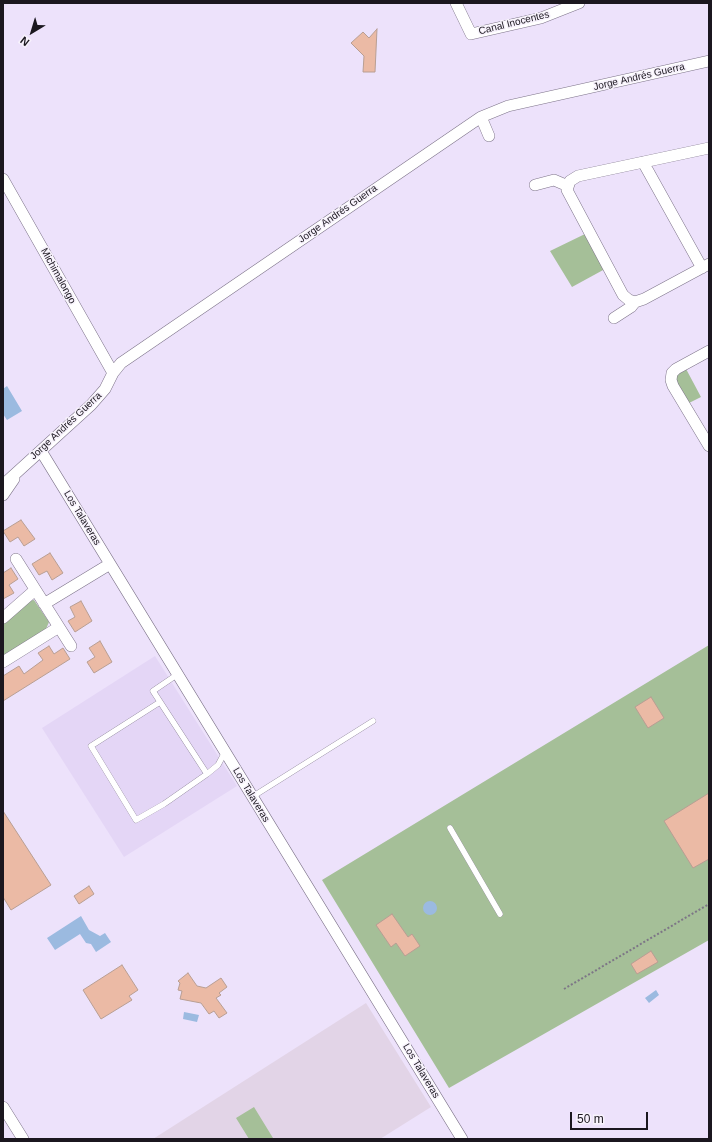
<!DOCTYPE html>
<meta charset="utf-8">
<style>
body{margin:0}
#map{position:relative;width:712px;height:1142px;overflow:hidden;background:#ede2fb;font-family:Arial,sans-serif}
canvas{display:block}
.frame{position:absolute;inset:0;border:4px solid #1b171f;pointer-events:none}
.north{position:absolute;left:12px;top:12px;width:40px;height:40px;-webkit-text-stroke:3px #f7f2fc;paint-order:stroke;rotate:218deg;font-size:11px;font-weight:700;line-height:16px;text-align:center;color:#1b171f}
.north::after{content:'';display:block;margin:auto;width:14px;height:18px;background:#1b171f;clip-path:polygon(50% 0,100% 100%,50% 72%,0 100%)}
.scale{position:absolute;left:570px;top:1112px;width:78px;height:18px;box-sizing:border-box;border:2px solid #1b171f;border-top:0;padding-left:5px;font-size:12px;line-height:14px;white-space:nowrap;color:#1b171f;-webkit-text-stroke:3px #f7f2fc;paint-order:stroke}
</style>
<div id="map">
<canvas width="712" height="1142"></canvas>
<div class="frame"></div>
<div class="north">N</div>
<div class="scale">50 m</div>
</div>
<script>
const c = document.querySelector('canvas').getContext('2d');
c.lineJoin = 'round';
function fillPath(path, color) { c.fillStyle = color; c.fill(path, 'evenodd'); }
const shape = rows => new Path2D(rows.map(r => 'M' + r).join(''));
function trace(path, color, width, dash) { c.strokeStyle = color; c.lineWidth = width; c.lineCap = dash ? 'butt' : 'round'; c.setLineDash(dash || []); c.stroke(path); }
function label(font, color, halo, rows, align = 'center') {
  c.font = font + ' Arial,sans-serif'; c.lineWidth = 3; c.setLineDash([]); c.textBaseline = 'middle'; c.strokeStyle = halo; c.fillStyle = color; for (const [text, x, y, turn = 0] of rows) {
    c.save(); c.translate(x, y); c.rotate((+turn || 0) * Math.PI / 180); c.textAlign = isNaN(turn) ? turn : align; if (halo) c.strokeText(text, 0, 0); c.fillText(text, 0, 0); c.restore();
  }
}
const built = shape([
 [155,656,237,786,124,857,42,728]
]);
const education = shape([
 [366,1003,431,1107,380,1139,153,1139]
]);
const green = shape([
 [585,234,605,269,572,287,550,251],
 [685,367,701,397,687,404,675,383,676,375],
 [34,600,49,622,46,629,3,656,3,622,27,601],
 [709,645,709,940,449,1088,322,880],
 [254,1107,273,1138,271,1139,249,1139,236,1118]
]);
const water = shape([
 [7,386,22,411,7,420,3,414,3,389],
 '423 908a7 7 0 1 1 14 0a7 7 0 1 1-14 0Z',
 [81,916,89,930,100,936,105,933,111,942,96,952,91,944,86,943,80,934,55,950,47,938],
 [656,990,659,995,649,1003,645,998],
 [184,1012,199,1015,197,1022,183,1019]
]);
const building = shape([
 [377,29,375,72,363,72,364,56,351,43,363,32,369,38,377,29],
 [21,520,35,539,24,546,18,537,10,542,3,531,21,520],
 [50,553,63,573,52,580,47,571,39,575,32,564,50,553],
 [11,568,18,579,9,585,14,593,3,599,3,573,11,568],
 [81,601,92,621,75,632,68,621,75,617,70,607,81,601],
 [100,641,112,662,94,673,87,662,95,657,89,648,100,641],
 [49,646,54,654,63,648,70,659,3,701,3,676,19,666,24,674,43,660,38,653,49,646],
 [651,697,664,718,648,728,635,707,651,697],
 [709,793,709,859,693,868,664,821,709,793],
 [3,811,51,885,11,910,3,897,3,811],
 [89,886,94,894,79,904,74,896,89,886],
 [392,914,408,937,412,934,420,946,405,956,396,943,391,947,376,925,392,914],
 [651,951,658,962,637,974,631,964,651,951],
 [122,965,138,990,129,996,132,1000,101,1019,83,990,122,965],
 [188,973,197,986,206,988,221,978,227,987,219,993,221,995,216,998,227,1013,219,1018,214,1011,209,1014,201,1003,180,999,182,991,178,990,180,983,178,981,188,973]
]);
const path = shape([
 [564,989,709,904]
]);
const lane = shape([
 [178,674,153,691,207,774],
 [160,702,91,746,136,820,164,804,207,774,218,765,225,752],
 [252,797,373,721],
 [450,828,500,914]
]);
const street = shape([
 [456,3,471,34,541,18,579,3],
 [481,117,489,136],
 [709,148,578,176,570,181,567,190,623,295,629,300,635,302,644,299,709,264],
 [643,162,702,268],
 [3,179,113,373],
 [535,185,554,180,568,186],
 [614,318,631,307,635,302],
 [709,351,676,369,672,373,671,380,673,386,709,446],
 [41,451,462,1139],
 [3,485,91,405,105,389,113,373,121,363,481,117,508,106,709,61],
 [3,495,14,479],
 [16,559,71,646],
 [44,604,110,564],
 [3,618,35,590],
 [3,662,59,627],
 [3,1107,23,1139]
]);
const streetNames = [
 ["Canal Inocentes",514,23,-14],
 ["Jorge Andrés Guerra",639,77,-13],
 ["Jorge Andrés Guerra",338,214,-35],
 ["Michimalongo",58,276,61],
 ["Jorge Andrés Guerra",66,426,-43],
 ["Los Talaveras",82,518,59],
 ["Los Talaveras",251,795,59],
 ["Los Talaveras",421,1071,59]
];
fillPath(built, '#e4d6f6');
fillPath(education, '#e2d4e7');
fillPath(green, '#a5bf98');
fillPath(water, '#9bbae0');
fillPath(building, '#ebbaa5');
trace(building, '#b89e93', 1);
trace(lane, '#7d7389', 6);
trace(street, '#7d7389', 12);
trace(path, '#7d7686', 2, [2, 2]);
trace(lane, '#fff', 5.5);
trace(street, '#fff', 11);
label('10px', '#1b171f', '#f7f2fc', streetNames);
</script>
